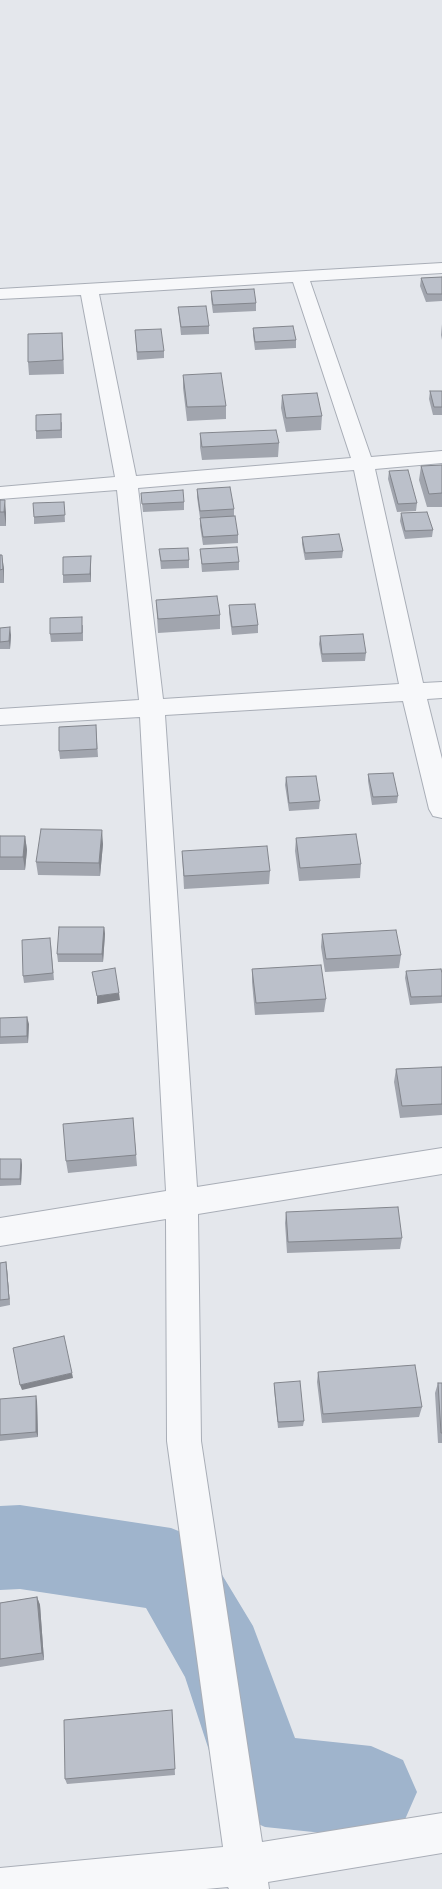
<!DOCTYPE html>
<style>
body{margin:0}
canvas{display:block;background:#e4e7ec}
</style>
<canvas width="442" height="1889"></canvas>
<script>
const c = document.querySelector('canvas').getContext('2d');
c.lineJoin = 'round';
const shape = rows => new Path2D(rows.map(r => 'M' + r).join(''));
function fillPath(path, color) { c.fillStyle = color; c.fill(path, 'evenodd'); }
function trace(path, color, width, dash) { c.strokeStyle = color; c.lineWidth = width; c.lineCap = dash ? 'butt' : 'round'; c.setLineDash(dash || []); c.stroke(path); }
const river = shape([
 [20,1505,171,1528,201,1540,253,1626,295,1738,371,1746,403,1760,417,1792,403,1824,371,1838,265,1827,233,1813,219,1781,185,1677,146,1608,20,1589,0,1590,0,1506,20,1505]
]);
const minor = shape([
 [442,263,442,273,310,281,371,457,442,451,442,463,375,469,423,683,442,682,442,698,427,699,442,759,442,818,433,816,429,809,403,701,165,715,197,1187,442,1148,442,1174,198,1214,201,1441,262,1842,442,1813,442,1853,268,1882,269,1889,229,1889,228,1887,206,1889,0,1889,0,1868,223,1847,167,1441,166,1219,0,1246,0,1218,166,1191,140,717,0,725,0,709,139,700,117,490,0,499,0,487,115,477,81,295,0,299,0,289,442,263],
 [293,282,351,458,136,476,99,294,293,282],
 [354,470,399,684,163,699,138,488,354,470]
]);
const wall = shape([
 [442,277,442,301,426,302,420,286,421,278],
 [211,291,256,303,256,311,213,313,211,299],
 [178,307,209,326,209,334,181,335],
 [442,324,442,340,441,335],
 [253,328,296,340,296,348,255,350,253,335],
 [135,330,164,351,164,358,137,360],
 [62,333,63,346,64,374,29,375,28,362],
 [183,375,226,406,226,419,187,421,183,388],
 [430,391,442,391,442,415,433,415,429,399],
 [282,395,322,416,321,430,286,432,281,408],
 [62,422,62,438,36,439,36,431],
 [200,433,279,443,278,457,202,460,200,447],
 [442,465,442,507,427,507,419,480,421,466],
 [389,471,417,503,416,511,397,512,388,479],
 [197,489,234,509,234,516,238,535,238,543,203,545,200,526,200,518,197,497],
 [141,493,184,502,184,510,143,512],
 [0,500,6,513,6,526,0,526],
 [64,502,65,522,34,524,34,517],
 [401,513,433,530,432,537,405,539,400,521],
 [302,537,343,551,342,558,305,560,302,544],
 [159,549,189,560,189,568,161,569],
 [200,549,239,562,239,570,202,572],
 [0,555,4,569,4,583,0,583],
 [91,556,91,582,63,583,63,575],
 [156,600,220,615,220,629,158,633],
 [229,605,258,625,258,633,232,635,229,613],
 [83,625,83,641,51,642,50,634],
 [0,628,11,635,10,649,0,649],
 [320,636,366,653,365,661,322,662,319,644],
 [96,725,98,757,60,759,59,751],
 [368,774,398,796,397,803,372,805,368,781],
 [286,777,320,801,319,809,289,811,285,785],
 [0,836,25,836,27,850,25,870,0,870],
 [296,838,361,864,360,878,299,881,295,851],
 [103,844,100,876,38,875,36,862],
 [182,851,270,871,269,884,184,889],
 [104,927,105,934,103,962,58,962,57,954],
 [322,934,401,955,399,968,325,972,321,947],
 [51,945,54,980,24,983,23,976],
 [252,969,326,999,324,1012,255,1015,252,982],
 [406,971,442,973,442,1003,410,1005,405,978],
 [0,1018,29,1024,28,1043,0,1044],
 [442,1067,442,1115,400,1118,394,1082,396,1069],
 [133,1118,137,1166,68,1173,66,1161],
 [0,1159,21,1159,22,1165,21,1185,0,1186],
 [286,1212,402,1238,400,1249,287,1253,285,1223],
 [6,1262,7,1269,10,1305,0,1307,0,1263],
 [318,1372,422,1407,419,1417,322,1423,317,1382],
 [274,1383,304,1421,303,1426,278,1428,274,1389],
 [438,1383,442,1383,442,1443,438,1443,435,1393],
 [0,1399,37,1401,38,1437,0,1441],
 [37,1597,40,1605,44,1660,0,1667,0,1603],
 [172,1710,175,1775,67,1784,65,1779]
]);
const shadedWall = shape([
 [5,500,6,513,6,526,4,512],
 [2,555,4,569,4,583],
 [91,556,91,582,90,574],
 [10,627,11,635,10,649,9,641],
 [102,830,103,844,100,876,99,863],
 [25,836,27,850,25,870,23,857],
 [104,927,105,934,103,962,102,954],
 [119,993,120,1000,97,1004,97,996],
 [27,1017,29,1024,28,1043,27,1036],
 [21,1159,22,1165,21,1185,20,1179],
 [6,1262,7,1269,10,1305,9,1299],
 [72,1373,73,1378,22,1390,20,1385],
 [36,1396,37,1401,38,1437,36,1432],
 [37,1597,40,1605,44,1660,42,1653]
]);
const building = shape([
 [442,277,442,294,427,294,421,278,442,277],
 [254,289,256,303,213,305,211,291,254,289],
 [206,306,209,326,181,327,178,307,206,306],
 [293,326,296,340,255,342,253,328,293,326],
 [161,329,164,351,137,352,135,330,161,329],
 [62,333,63,360,28,362,28,334,62,333],
 [221,373,226,406,187,407,183,375,221,373],
 [430,391,442,391,442,407,434,407,430,391],
 [317,393,322,416,286,418,282,395,317,393],
 [61,414,61,430,36,431,36,415,61,414],
 [276,430,279,443,202,447,200,433,276,430],
 [442,465,442,493,429,494,421,466,442,465],
 [408,470,417,503,398,504,389,471,408,470],
 [230,487,234,509,200,511,197,489,230,487],
 [183,490,184,502,142,504,141,493,183,490],
 [0,500,5,500,4,512,0,512,0,500],
 [64,502,65,515,34,517,33,503,64,502],
 [427,512,433,530,405,531,401,513,427,512],
 [235,516,238,535,203,537,200,518,235,516],
 [339,534,343,551,305,553,302,537,339,534],
 [237,547,239,562,202,564,200,549,237,547],
 [188,548,189,560,161,561,159,549,188,548],
 [0,555,2,555,3,569,0,570,0,555],
 [91,556,90,574,63,575,63,557,91,556],
 [217,596,220,615,158,619,156,600,217,596],
 [255,604,258,625,232,627,229,605,255,604],
 [82,617,82,633,50,634,50,618,82,617],
 [10,627,9,641,0,642,0,628,10,627],
 [363,634,366,653,322,654,320,636,363,634],
 [96,725,97,749,59,751,59,727,96,725],
 [393,773,398,796,373,797,368,774,393,773],
 [316,776,320,801,289,803,286,777,316,776],
 [41,829,102,830,99,863,36,862,41,829],
 [356,834,361,864,300,868,296,838,356,834],
 [0,836,25,836,23,857,0,857,0,836],
 [267,846,270,871,184,876,182,851,267,846],
 [59,927,104,927,102,954,57,954,59,927],
 [396,930,401,955,326,959,322,934,396,930],
 [50,938,53,973,23,976,22,940,50,938],
 [321,965,326,999,256,1003,252,969,321,965],
 [115,968,119,993,97,996,92,972,115,968],
 [441,969,442,973,442,996,411,997,406,971,441,969],
 [27,1017,27,1036,0,1037,0,1018,27,1017],
 [442,1067,442,1104,402,1106,396,1069,442,1067],
 [133,1118,136,1155,66,1161,63,1124,133,1118],
 [0,1159,21,1159,20,1179,0,1179,0,1159],
 [398,1207,402,1238,288,1242,286,1212,398,1207],
 [6,1262,9,1299,0,1300,0,1263,6,1262],
 [64,1336,72,1373,20,1385,13,1348,64,1336],
 [415,1365,422,1407,323,1414,318,1372,415,1365],
 [300,1381,304,1421,278,1422,274,1383,300,1381],
 [438,1383,442,1383,442,1433,441,1433,438,1383],
 [36,1396,36,1432,0,1435,0,1399,36,1396],
 [37,1597,42,1653,0,1659,0,1603,37,1597],
 [172,1710,175,1769,65,1779,64,1720,172,1710]
]);
fillPath(river, '#9fb4cc');
trace(minor, '#a9aeb7', 2);
fillPath(minor, '#f7f8fa');
fillPath(wall, '#a1a5ae');
fillPath(shadedWall, '#83868d');
fillPath(building, '#bbc0ca');
trace(building, '#83868d', 1);
</script>
